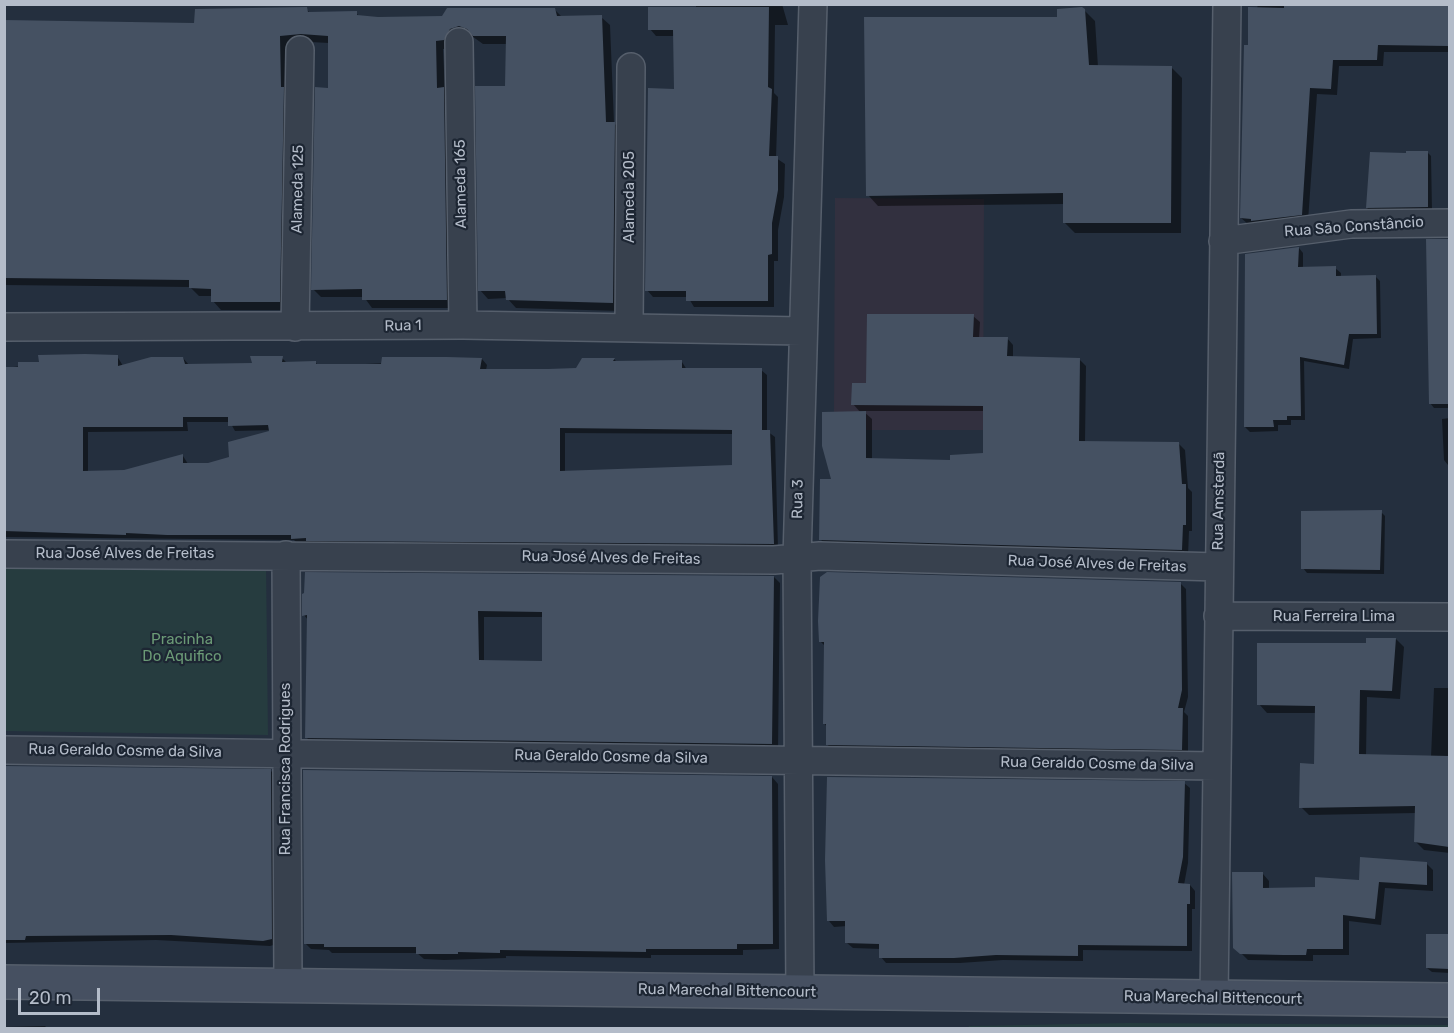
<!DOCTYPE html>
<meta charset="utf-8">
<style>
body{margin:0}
#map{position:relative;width:1454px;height:1033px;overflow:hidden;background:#242f3e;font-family:Rubik,sans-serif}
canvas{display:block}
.frame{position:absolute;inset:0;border:6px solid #b4bcc9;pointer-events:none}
.scale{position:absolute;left:18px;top:988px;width:82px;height:27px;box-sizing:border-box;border:3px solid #b4bcc9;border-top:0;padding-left:8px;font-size:18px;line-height:21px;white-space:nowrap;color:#b4bcc9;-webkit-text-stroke:4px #1d2633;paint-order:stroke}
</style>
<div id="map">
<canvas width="1454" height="1033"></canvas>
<div class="frame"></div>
<div class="scale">20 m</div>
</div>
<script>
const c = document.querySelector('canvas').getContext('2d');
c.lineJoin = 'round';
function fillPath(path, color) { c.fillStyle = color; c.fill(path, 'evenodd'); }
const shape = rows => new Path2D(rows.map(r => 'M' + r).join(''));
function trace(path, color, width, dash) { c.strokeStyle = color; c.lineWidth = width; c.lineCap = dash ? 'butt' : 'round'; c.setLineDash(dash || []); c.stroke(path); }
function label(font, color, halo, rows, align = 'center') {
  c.font = font + ' Rubik,sans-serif'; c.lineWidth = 4.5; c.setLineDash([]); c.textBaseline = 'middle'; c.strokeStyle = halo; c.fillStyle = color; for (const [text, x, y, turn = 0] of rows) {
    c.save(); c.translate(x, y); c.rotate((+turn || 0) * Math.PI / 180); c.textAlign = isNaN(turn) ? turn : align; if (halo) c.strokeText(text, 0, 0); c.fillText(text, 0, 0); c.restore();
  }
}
const medical = shape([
 [835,198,984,199,983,430,844,430,834,415]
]);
const green = shape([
 [266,564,268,735,5,731,5,565],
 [1130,1023,1449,1025,1450,1028,968,1028,969,1026]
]);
const shadow = shape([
 [696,4,782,4,788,25,775,25,774,93,778,97,776,158,785,164,784,197,778,230,778,261,774,261,774,307,694,307,688,297,653,297,647,290,675,90,674,36,656,36,650,29,696,9],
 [1258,4,1450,4,1450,52,1384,52,1383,66,1339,66,1337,95,1317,94,1308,221,1248,224,1241,218,1249,47],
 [554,9,562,17,601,17,610,25,614,123,623,132,621,311,516,308,507,298,488,299,480,290,507,87,507,44,483,44,469,34,452,48,443,49,445,91,452,97,455,308,372,308,364,297,321,297,313,289,329,89,329,43,310,42,288,44,287,310,221,310,213,301,213,296,199,296,190,287,4,285,4,21,196,24,307,10,310,13,356,13,360,17,378,18,443,18],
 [1084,10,1095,21,1098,67,1171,67,1182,78,1181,233,1075,233,1064,222,1064,204,878,206,868,195,1059,19],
 [1427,152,1431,156,1432,211,1371,212,1367,208,1407,155],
 [1450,239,1450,408,1434,408,1430,403,1428,240],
 [1299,248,1303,253,1303,269,1335,268,1341,273,1341,277,1375,276,1380,281,1381,338,1353,339,1349,369,1304,361,1305,420,1291,420,1291,425,1278,425,1278,431,1250,432,1245,427],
 [973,316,980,322,979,339,1007,338,1013,345,1013,358,1079,359,1086,366,1085,442,1178,443,1185,450,1188,488,1192,492,1192,531,1189,531,1188,556,828,546,821,540,833,481,861,413,853,404,867,384],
 [863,411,985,411,985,455,951,461,872,460,872,419],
 [117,356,123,366,183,358,189,365,254,365,282,358,288,364,316,363,319,366,482,359,487,365,486,370,577,369,614,359,617,362,682,362,687,370,761,370,767,375,767,431,775,437,778,549,297,543,294,540,4,537,4,368],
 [187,422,230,422,235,431,274,430,230,458,208,464,188,464,183,456,125,471,88,473,88,432,188,431],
 [565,433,734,434,734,467,565,472],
 [1450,418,1450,465,1448,465,1444,460,1442,419],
 [1381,512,1385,516,1384,574,1307,573,1303,568],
 [774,577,780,583,778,750,313,744,307,738,308,620,304,615],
 [484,617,544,617,544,662,484,662],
 [1180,583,1186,589,1188,697,1184,712,1188,716,1188,755,833,751,827,744,827,727,824,723,825,646,820,641],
 [1396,639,1404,647,1400,699,1367,697,1366,756,1431,757,1434,688,1450,688,1450,853,1424,850,1416,842,1416,813,1309,815,1301,807,1316,765,1317,713,1267,713,1259,704,1367,644],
 [4,767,271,771,276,776,277,944,270,946,156,940,4,943],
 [772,777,778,784,779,949,743,950,743,955,651,955,651,958,506,956,506,958,444,960,424,959,417,953,332,953,329,950,311,949,305,943],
 [1184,783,1190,788,1188,863,1184,885,1190,885,1195,891,1195,909,1192,909,1192,951,1083,950,1083,961,1003,960,960,963,886,963,881,957,881,949,853,948,847,943,847,926,834,927,829,921],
 [1426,863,1433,870,1433,891,1385,888,1381,925,1349,921,1349,955,1313,955,1313,961,1248,960,1235,947,1263,874,1269,881,1269,889,1316,888,1361,881],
 [1428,935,1450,936,1450,973,1432,972,1427,968],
 [45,1026,47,1028,4,1028,4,1027]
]);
const building = shape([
 [1284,4,1448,4,1449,46,1378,45,1377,60,1333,60,1331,89,1310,88,1302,215,1251,221,1251,219,1240,218,1244,45,1248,45,1248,7,1284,8],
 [307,7,308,12,357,11,357,15,378,17,442,16,447,8,555,8,557,16,602,15,606,122,615,122,613,303,506,300,505,291,478,291,475,86,505,86,506,36,473,36,467,29,459,26,450,29,444,40,436,41,437,88,444,87,447,300,362,300,362,289,311,290,315,87,328,88,328,36,301,34,280,36,281,87,284,87,280,302,211,302,211,289,189,288,189,280,4,278,4,20,194,23,195,9],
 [648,7,769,7,768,87,772,89,769,156,778,156,778,190,772,223,772,254,768,255,768,301,686,301,686,291,645,291,648,88,674,89,673,30,648,30],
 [1082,7,1085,9,1089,65,1172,66,1171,223,1063,223,1063,193,866,196,864,17,1057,17,1057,9],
 [1406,151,1428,151,1428,207,1366,208,1370,152,1406,153],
 [1426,239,1449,239,1449,404,1429,404],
 [1299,247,1298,267,1336,266,1336,276,1376,275,1377,334,1349,334,1344,365,1300,357,1301,416,1287,416,1287,420,1273,420,1274,427,1244,427,1245,254],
 [867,314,974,314,973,337,1008,337,1007,356,1080,358,1079,441,1179,442,1182,484,1186,484,1186,525,1183,525,1182,550,819,540,820,479,831,479,822,446,822,412,866,411,866,458,950,460,950,455,983,453,983,406,851,405,852,383,866,383],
 [85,354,118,355,118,366,151,357,183,357,185,364,252,363,250,356,283,356,282,362,316,361,316,364,381,364,382,357,447,357,482,358,480,369,548,369,576,368,582,358,615,358,613,361,682,360,682,368,762,368,762,430,770,430,774,544,306,541,306,538,291,539,291,535,167,535,126,533,126,535,4,531,4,367,18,367,18,362,39,362,38,355],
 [183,417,228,417,228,426,268,425,269,431,228,442,229,457,208,463,183,463,183,454,124,470,83,471,83,427,183,427],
 [560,428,732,430,732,465,560,471],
 [1382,510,1380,570,1301,569,1301,511],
 [305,572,774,576,772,744,305,738,307,615,302,616,302,594,304,593],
 [478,611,542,612,542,661,479,660],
 [827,572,1181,582,1182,690,1178,708,1183,708,1182,750,826,745,826,724,823,724,824,642,819,642,818,621,820,577],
 [1366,638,1396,638,1392,691,1360,690,1359,754,1449,756,1449,847,1414,842,1415,806,1299,808,1300,763,1314,764,1315,706,1257,705,1257,643,1366,643],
 [4,766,271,769,272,939,263,941,171,935,26,936,25,940,4,940],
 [303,770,772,776,773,944,737,944,737,949,646,949,646,952,500,950,500,953,458,952,458,954,416,954,416,947,324,947,324,944,304,944],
 [827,777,1185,781,1183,857,1178,883,1190,884,1190,904,1187,904,1187,946,1078,945,1078,956,996,955,954,958,879,958,879,944,845,943,845,921,827,921,825,860],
 [1360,857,1427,862,1427,885,1379,882,1375,919,1343,915,1343,949,1307,949,1306,955,1283,955,1240,954,1233,948,1232,872,1263,872,1263,888,1315,887,1315,877,1359,880],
 [1426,934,1449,934,1449,969,1426,968]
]);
const street = shape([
 [459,42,463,325],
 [1223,241,1351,224,1450,223],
 [4,327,463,325,802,331],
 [295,327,300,50],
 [629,327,631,67],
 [4,554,774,560,820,556,1218,567],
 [286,555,288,984],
 [1218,616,1450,617],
 [4,750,1217,766],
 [800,993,797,558,813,4],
 [1214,998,1227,4]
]);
const secondary = shape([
 [4,982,1450,1000]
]);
const streetNames = [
 ["Alameda 165",461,184,-91],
 ["Alameda 125",298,189,-89],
 ["Alameda 205",630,197,-90],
 ["Rua São Constâncio",1354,227,-4],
 ["Rua 1",403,326,-1],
 ["Rua 3",798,499,-89],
 ["Rua Amsterdã",1219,501,-89],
 ["Rua José Alves de Freitas",125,554],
 ["Rua José Alves de Freitas",611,558,1],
 ["Rua José Alves de Freitas",1097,564,2],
 ["Rua Ferreira Lima",1334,617],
 ["Rua Geraldo Cosme da Silva",125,751,1],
 ["Rua Geraldo Cosme da Silva",611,757,1],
 ["Rua Geraldo Cosme da Silva",1097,764,1],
 ["Rua Francisca Rodrigues",286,769,-90],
 ["Rua Marechal Bittencourt",727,991,1],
 ["Rua Marechal Bittencourt",1213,998,1]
];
const parkNames = [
 ["Pracinha",182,640],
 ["Do Aquifico",182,657]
];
fillPath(medical, '#32303f');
fillPath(green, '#263c3f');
fillPath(shadow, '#0007');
fillPath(building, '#455162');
trace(street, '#565f6c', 30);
trace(secondary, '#565f6c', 36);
trace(street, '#38414e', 27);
trace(secondary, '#465061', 33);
label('15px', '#b4bcc9', '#1d2633', streetNames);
label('15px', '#6b9a76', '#1d2633', parkNames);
</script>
